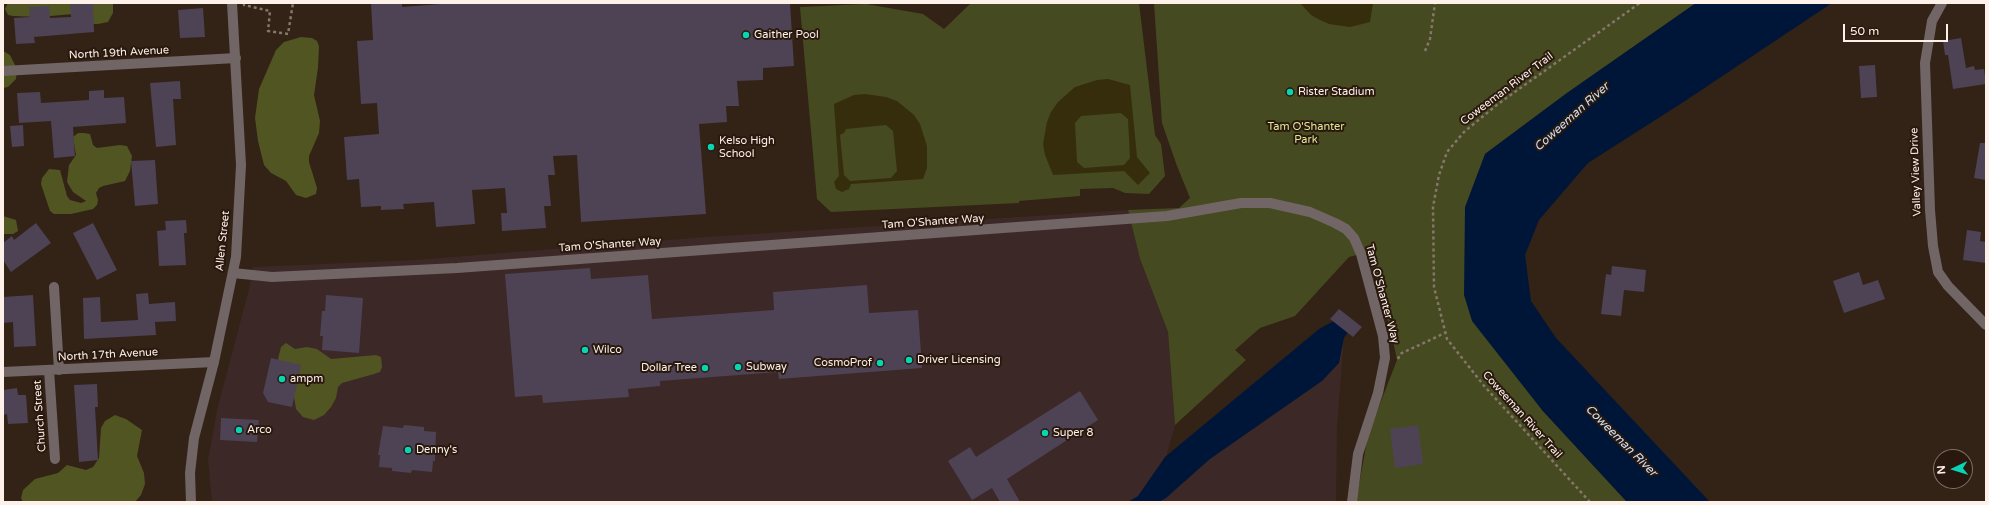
<!DOCTYPE html>
<style>
body{margin:0}
#map{position:relative;width:1989px;height:505px;overflow:hidden;background:#332216;font-family:"Varela Round",sans-serif}
canvas{display:block}
.frame{position:absolute;inset:0;border:4px solid #fdf1e9;pointer-events:none}
.north{position:absolute;left:1933px;top:449px;width:40px;height:40px;box-sizing:border-box;background:#29180d;border:1px solid #7e6f65;border-radius:50%;rotate:266deg;font-size:11px;font-weight:700;line-height:16px;text-align:center;color:#fdf1e9}
.north::after{content:'';display:block;margin:auto;width:14px;height:18px;background:#09d5b5;clip-path:polygon(50% 0,100% 100%,50% 72%,0 100%)}
.scale{position:absolute;left:1843px;top:24px;width:105px;height:18px;box-sizing:border-box;border:2px solid #fdf1e9;border-top:0;padding-left:5px;font-size:12px;line-height:14px;white-space:nowrap;color:#fdf1e9;-webkit-text-stroke:3px #29180d;paint-order:stroke}
</style>
<div id="map">
<canvas width="1989" height="505"></canvas>
<div class="frame"></div>
<div class="north">N</div>
<div class="scale">50 m</div>
</div>
<script>
const c = document.querySelector('canvas').getContext('2d');
c.lineJoin = 'round';
function fillPath(path, color) { c.fillStyle = color; c.fill(path, 'evenodd'); }
const shape = rows => new Path2D(rows.map(r => 'M' + r).join(''));
function trace(path, color, width, dash) { c.strokeStyle = color; c.lineWidth = width; c.lineCap = dash ? 'butt' : 'round'; c.setLineDash(dash || []); c.stroke(path); }
function label(font, color, halo, rows, align = 'center') {
  c.font = font + ' "Varela Round",sans-serif'; c.lineWidth = 4; c.setLineDash([]); c.textBaseline = 'middle'; c.strokeStyle = halo; c.fillStyle = color; for (const [text, x, y, turn = 0] of rows) {
    c.save(); c.translate(x, y); c.rotate((+turn || 0) * Math.PI / 180); c.textAlign = isNaN(turn) ? turn : align; if (halo) c.strokeText(text, 0, 0); c.fillText(text, 0, 0); c.restore();
  }
}
const commercial = shape([
 [1128,210,1140,259,1168,332,1175,425,1166,457,1319,329,1348,332,1344,338,1337,426,1336,502,212,502,208,460,217,410,249,289,253,267,415,260,706,237]
]);
const green = shape([
 [971,3,1139,3,1155,135,1161,144,1165,176,1149,194,1125,193,1113,188,1080,189,1080,196,1019,201,1019,203,831,212,817,199,800,7,866,4,923,14,944,29],
 [1154,3,1696,3,1567,93,1485,154,1542,410,1627,502,1356,502,1368,435,1397,360,1392,336,1369,252,1349,257,1295,316,1260,328,1235,350,1246,360,1175,425,1168,332,1140,259,1128,210,1179,208,1190,198,1177,166,1162,123]
]);
const forest = shape([
 [8,3,113,3,113,13,108,22,98,24,92,24,73,14,40,17,13,16,8,15,5,9],
 [301,37,312,38,317,41,319,46,318,68,314,95,320,121,319,133,309,156,309,162,317,188,316,194,306,198,296,195,286,181,271,173,264,165,258,141,255,118,259,89,276,50,284,42],
 [3,51,10,55,17,69,16,79,8,87,3,88],
 [78,133,84,133,90,134,93,145,97,148,120,145,127,146,132,156,130,171,125,181,103,186,99,188,96,193,98,200,97,205,93,209,71,214,54,214,50,211,41,184,42,178,49,169,60,170,67,196,70,200,81,203,86,201,73,192,67,182,69,165,76,155,73,137],
 [3,216,16,220,18,231,13,234,3,234],
 [286,343,295,349,307,347,317,349,331,359,376,355,381,357,382,367,380,372,374,374,342,383,338,387,336,398,331,407,324,415,314,420,303,417,296,409,294,397,289,394,278,359,281,347],
 [115,415,126,419,142,430,137,456,144,473,145,484,141,495,135,502,23,502,21,498,23,490,35,479,58,473,67,465,86,470,93,467,99,458,101,428,105,421]
]);
const sand = shape([
 [1300,3,1373,3,1370,22,1350,27,1329,24,1320,20,1311,15],
 [1108,79,1130,85,1137,157,1150,173,1138,185,1124,171,1053,175,1045,155,1043,144,1047,122,1051,112,1058,102,1075,87,1097,80],
 [1121,113,1128,119,1130,158,1124,165,1084,168,1077,162,1075,123,1081,116],
 [865,94,886,97,897,101,914,115,920,124,927,146,927,168,923,179,851,184,849,189,842,192,836,189,834,182,839,176,834,104,854,95],
 [886,125,893,131,897,171,891,178,850,181,844,175,840,135,844,133,846,129]
]);
const water = shape([
 [1696,3,1832,3,1685,101,1588,163,1539,220,1525,255,1531,301,1556,338,1710,502,1627,502,1542,410,1472,321,1464,295,1465,207,1485,154,1567,93],
 [1334,321,1348,332,1344,338,1339,363,1322,381,1210,459,1166,498,1159,502,1128,502,1138,496,1165,457,1319,329]
]);
const building = shape([
 [70,3,93,3,94,32,34,37,35,43,16,44,14,18,30,17,29,7,49,6,50,18,71,17],
 [371,3,402,3,402,7,454,3,790,3,794,66,763,68,763,80,737,81,739,106,726,106,727,122,699,124,706,214,581,222,577,155,553,156,555,175,548,175,551,206,544,206,546,228,502,231,501,213,507,213,505,188,472,190,475,224,436,227,434,202,403,204,404,209,381,210,381,206,361,207,359,179,347,180,344,137,379,134,377,103,361,104,357,41,373,40],
 [203,8,205,37,180,38,178,10],
 [1961,38,1966,68,1974,66,1975,70,1984,69,1986,84,1953,89,1948,55,1945,55,1943,41],
 [1875,65,1877,97,1861,98,1859,66],
 [180,81,181,99,173,99,176,145,156,147,150,83],
 [104,90,104,98,124,97,126,123,73,127,75,156,54,158,51,121,19,123,17,93,40,92,41,103,89,100,89,91],
 [23,125,24,146,12,147,10,126],
 [1980,143,1986,143,1986,180,1974,178],
 [155,160,158,204,135,206,131,161],
 [186,220,187,233,184,233,186,265,159,266,157,231,166,230,165,221],
 [36,223,51,243,11,272,3,260,3,243,12,236,14,240],
 [93,223,117,270,97,280,73,233],
 [1967,230,1981,232,1980,241,1986,242,1986,263,1963,260],
 [1612,266,1646,270,1644,292,1624,290,1621,316,1601,314,1606,274,1611,275],
 [590,268,591,279,648,275,652,319,774,310,773,292,867,285,869,313,918,310,922,368,779,379,778,372,660,381,660,386,628,389,629,397,543,403,542,395,515,397,505,274],
 [1859,272,1863,285,1878,280,1885,299,1844,313,1833,281],
 [148,293,149,304,175,302,176,321,155,322,156,335,84,339,83,298,100,297,101,322,138,320,136,294],
 [33,295,36,346,14,347,13,322,3,323,3,297],
 [326,295,363,298,359,353,322,350,323,336,320,336,322,311,325,311],
 [1339,309,1362,327,1353,337,1330,319],
 [271,358,301,365,292,407,268,402,263,393],
 [97,384,98,407,95,407,98,460,79,462,74,385],
 [17,388,18,395,26,395,28,423,8,424,7,414,3,415,3,390],
 [1080,391,1098,420,1007,479,1020,502,1000,502,992,488,972,500,948,461,970,447,976,457],
 [221,418,259,420,257,442,220,440],
 [404,425,424,427,424,431,436,432,435,461,433,461,432,472,412,470,411,473,392,471,392,468,379,467,380,455,378,455,383,426,403,428],
 [1418,425,1423,464,1395,468,1390,429]
]);
const path = shape([
 [244,3,244,5,270,11,268,31,288,34,293,3],
 [1425,51,1430,39,1435,3],
 [1398,359,1400,354,1445,333],
 [1590,502,1485,387,1447,339,1434,287,1433,207,1439,175,1447,152,1464,132,1498,104,1640,3]
]);
const minor = shape([
 [1942,3,1932,21,1925,63,1930,210,1933,246,1938,272,1948,286,1986,325],
 [3,71,236,58],
 [233,273,272,277,457,268,1167,216,1241,203,1270,203,1310,212,1335,223,1346,229,1354,238,1361,254,1383,336,1385,358,1378,393,1358,454,1352,502],
 [54,287,59,370],
 [49,370,55,459],
 [3,372,214,362]
]);
const tertiary = shape([
 [191,502,190,473,194,438,214,362,236,257,241,165,232,3]
]);
const markers = [
 [746,35,4,"#09d5b5"],
 [1290,92,4,"#09d5b5"],
 [711,147,4,"#09d5b5"],
 [585,350,4,"#09d5b5"],
 [909,360,4,"#09d5b5"],
 [880,363,4,"#09d5b5"],
 [738,367,4,"#09d5b5"],
 [705,368,4,"#09d5b5"],
 [282,379,4,"#09d5b5"],
 [239,430,4,"#09d5b5"],
 [1045,433,4,"#09d5b5"],
 [408,450,4,"#09d5b5"]
];
const poiNames = [
 ["Gaither Pool",754,35],
 ["Rister Stadium",1298,92],
 ["Kelso High",719,141],
 ["School",719,154],
 ["Wilco",593,350],
 ["Driver Licensing",917,360],
 ["CosmoProf",872,363,"right"],
 ["Subway",746,367],
 ["Dollar Tree",697,368,"right"],
 ["ampm",290,379],
 ["Arco",247,430],
 ["Super 8",1053,433],
 ["Denny's",416,450]
];
const streetNames = [
 ["North 19th Avenue",119,53,-3],
 ["Coweeman River Trail",1507,89,-37],
 ["Valley View Drive",1916,172,-92],
 ["Tam O'Shanter Way",933,222,-4],
 ["Allen Street",223,241,-84],
 ["Tam O'Shanter Way",610,245,-4],
 ["Tam O'Shanter Way",1382,294,75],
 ["North 17th Avenue",108,355,-3],
 ["Coweeman River Trail",1522,415,48],
 ["Church Street",40,416,-94]
];
const parkNames = [
 ["Tam O'Shanter",1306,127],
 ["Park",1306,140]
];
const waterNames = [
 ["Coweeman River",1572,117,-42],
 ["Coweeman River",1621,441,45]
];
fillPath(commercial, '#3c2826');
fillPath(green, '#464a20');
fillPath(forest, '#515521');
fillPath(sand, '#362d0c');
fillPath(water, '#001638');
fillPath(building, '#4e4255');
trace(path, '#86776c', 2.5, [3, 3]);
trace(minor, '#716566', 10);
trace(tertiary, '#716566', 10);
for (const [x, y, r, color] of markers) { const dot = new Path2D(); dot.arc(x, y, r, 0, 2 * Math.PI); c.fillStyle = color; c.fill(dot); trace(dot, '#29180d', 1.5); }
label('11px', '#fdf1e9', '#29180d', poiNames, 'left');
label('11px', '#fdf1e9', '#29180d', streetNames);
label('11px', '#dee795', '#29180d', parkNames);
label('italic 12px', '#cde2fb', '#29180d', waterNames);
</script>
